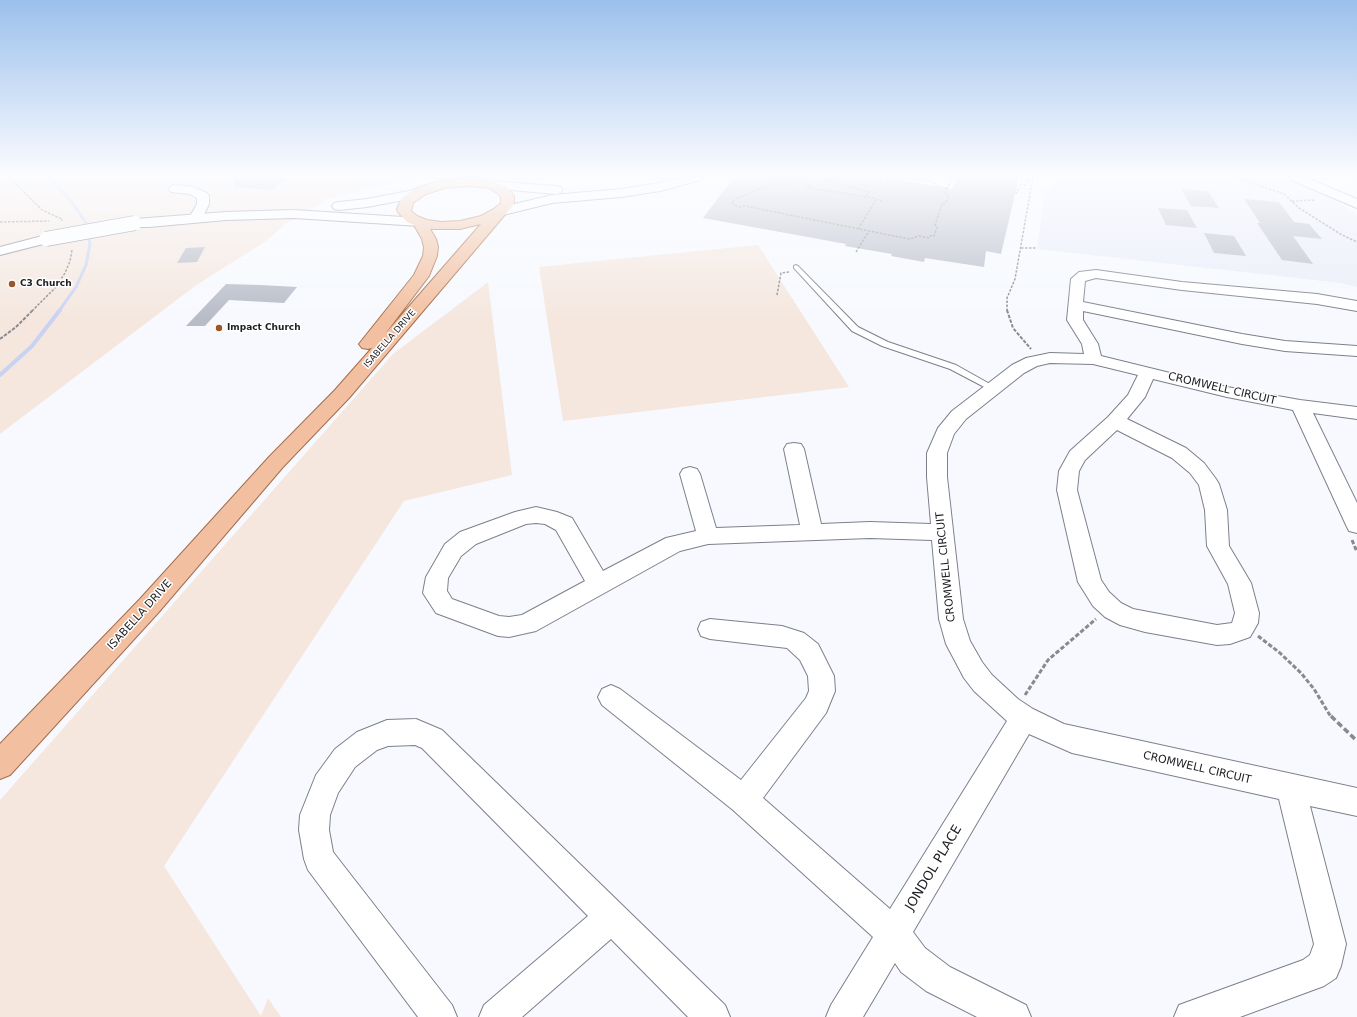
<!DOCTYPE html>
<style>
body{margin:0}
canvas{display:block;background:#f7f9fe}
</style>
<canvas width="1357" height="1017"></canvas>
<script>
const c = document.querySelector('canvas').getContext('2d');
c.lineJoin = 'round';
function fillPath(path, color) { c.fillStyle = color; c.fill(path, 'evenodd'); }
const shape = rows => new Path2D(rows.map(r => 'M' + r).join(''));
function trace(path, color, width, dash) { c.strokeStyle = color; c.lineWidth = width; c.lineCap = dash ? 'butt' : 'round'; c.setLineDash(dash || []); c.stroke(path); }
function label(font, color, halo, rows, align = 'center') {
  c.font = font + ' "DejaVu Sans",sans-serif'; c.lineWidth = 3; c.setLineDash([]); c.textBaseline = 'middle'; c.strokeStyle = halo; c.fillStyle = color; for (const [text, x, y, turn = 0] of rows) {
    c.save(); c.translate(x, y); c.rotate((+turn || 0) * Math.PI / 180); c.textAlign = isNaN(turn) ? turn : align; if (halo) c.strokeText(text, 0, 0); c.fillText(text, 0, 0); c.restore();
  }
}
const built = shape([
 [1063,177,1278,177,1288,180,1332,199,1357,213,1357,287,1341,283,1037,249,1045,193]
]);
const green = shape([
 [0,177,422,177,329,198,285,224,266,241,195,286,0,434],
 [758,245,849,387,563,421,539,267],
 [488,282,512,475,404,501,164,866,261,1016,268,998,281,1017,0,1017,0,800,393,354]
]);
const streamFar1 = shape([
 [50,177,74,205,86,223,90,244,86,265,76,287,59,311]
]);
const stream = shape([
 [0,375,32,346,60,310]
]);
const building = shape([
 [234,177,290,177,272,190,234,187],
 [734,177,868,177,886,182,888,178,952,189,957,177,1019,177,1001,254,986,251,984,267,925,258,924,262,891,256,892,254,845,246,846,244,703,218],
 [1181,189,1208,191,1219,208,1191,206],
 [1244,199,1279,202,1294,222,1309,224,1322,239,1293,236,1313,264,1282,260,1257,223,1260,223],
 [1158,208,1187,210,1197,228,1166,225],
 [1204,233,1234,236,1246,256,1214,253],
 [205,247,197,262,177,263,186,248],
 [226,284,261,285,297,287,284,303,229,300,205,326,186,326]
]);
const pathFar3 = shape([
 [11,177,13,181,42,210,62,219,62,221],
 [797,177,785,184,777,182,735,199,732,203,739,207,745,206,909,239,919,236,929,238,930,236,934,236,937,227,935,225,942,204,946,203,949,196,945,194,952,177],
 [817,177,869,192,864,197],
 [872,177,886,180,888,177],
 [903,177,933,182,939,187,949,188],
 [1235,177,1284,194,1299,208,1342,235,1357,242],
 [792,180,809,185,808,188],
 [805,183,816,177],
 [805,189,809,188,874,198,883,202],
 [1015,192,1017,193,1020,184,1026,185,1027,180,1032,181],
 [1292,201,1315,200],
 [0,222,49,221],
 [858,229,876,200],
 [1021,248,1037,248],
 [856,252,869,231],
 [777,295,781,273,789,272],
 [32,311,55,288,65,273,70,261,72,250],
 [1007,311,1007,298,1015,279,1033,177]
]);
const pathFar2 = shape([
 [1007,310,1013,328,1031,349],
 [0,339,16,327,33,310]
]);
const pathFar1 = shape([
 [1352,540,1357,552],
 [1258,636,1280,653,1301,673,1314,689,1331,717],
 [1025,695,1048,660,1096,619]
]);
const path = shape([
 [1331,716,1357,741]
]);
const service = shape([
 [796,265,798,266,858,327,888,342,956,365,997,388,993,391,990,390,950,369,882,346,852,331,794,268,794,266,796,265]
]);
const minor = shape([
 [175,185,193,187,207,193,209,196,209,204,201,221,191,221,189,218,197,204,197,198,190,194,171,192,169,189,171,186,175,185],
 [1096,270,1182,282,1317,294,1357,301,1357,311,1317,304,1182,290,1096,278,1085,281,1083,302,1242,334,1285,341,1357,346,1357,356,1285,351,1242,344,1083,311,1083,320,1098,344,1101,356,1227,387,1300,400,1357,407,1357,419,1313,413,1357,503,1357,533,1349,531,1346,525,1293,410,1227,397,1153,379,1145,397,1127,419,1186,448,1204,463,1216,479,1219,484,1227,510,1229,546,1251,583,1259,613,1258,623,1250,637,1230,644,1217,645,1145,632,1120,625,1105,617,1093,606,1078,582,1057,490,1059,471,1070,451,1108,417,1128,395,1138,375,1093,364,1050,363,1037,366,1024,373,966,419,954,434,947,453,947,477,963,619,970,641,982,662,992,675,1018,699,1033,709,1064,724,1357,788,1357,816,1310,806,1346,944,1341,966,1336,978,1324,986,1240,1017,1174,1017,1179,1005,1303,960,1310,955,1314,944,1279,799,1072,753,1029,734,913,932,925,948,950,967,1026,1005,1031,1017,977,1017,926,991,901,972,895,963,863,1017,826,1017,831,1005,873,937,733,810,602,705,598,697,602,689,611,685,620,689,741,780,806,698,809,691,808,676,800,660,787,648,710,639,701,636,698,629,701,622,710,619,782,626,804,633,818,644,834,676,835,691,826,713,763,798,890,909,1007,721,974,691,964,678,946,644,939,619,932,540,870,538,708,544,680,551,536,631,509,637,498,636,436,613,423,593,426,577,445,544,460,532,515,512,536,507,557,512,572,518,603,571,666,538,696,531,680,474,683,469,690,467,697,469,700,474,716,528,800,525,784,449,787,444,794,443,801,444,804,449,821,524,870,522,931,524,927,477,927,453,938,428,952,411,1012,365,1026,358,1050,353,1084,354,1082,344,1067,320,1071,279,1079,272,1096,270],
 [1117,430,1172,458,1190,473,1199,485,1205,510,1207,546,1228,584,1235,613,1232,623,1217,625,1133,609,1121,603,1109,592,1101,580,1077,490,1079,471,1085,460,1117,430],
 [536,523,545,524,556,530,585,581,522,615,509,617,499,616,452,599,447,591,448,578,461,556,476,544,526,524,536,523],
 [416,719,442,730,725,1005,730,1017,688,1017,611,939,522,1017,479,1017,484,1005,588,916,422,748,415,745,388,746,377,750,355,767,338,793,330,815,329,830,333,852,452,1005,457,1017,418,1017,308,870,304,859,299,830,300,815,316,775,335,749,357,732,387,720,416,719]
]);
const tertiary = shape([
 [683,177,703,177,701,180,660,191,621,197,552,203,499,216,494,215,492,212,494,209,552,195,621,189,659,183,683,177],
 [1289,177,1305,177,1357,199,1357,208,1291,180,1289,177],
 [493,181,556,186,561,187,562,190,561,193,556,194,489,188,487,185,489,182,493,181],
 [414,190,419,191,420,194,419,197,367,207,339,210,334,209,332,206,334,203,339,202,367,199,414,190],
 [294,210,419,218,424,219,426,222,424,225,419,226,294,218,226,220,149,227,135,227,130,226,128,223,130,220,135,219,226,212,294,210],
 [46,235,51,236,53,239,51,242,0,255,0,247,46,235]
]);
const primary = shape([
 [470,178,492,181,507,187,514,196,514,204,349,398,283,467,158,613,10,775,0,779,0,744,140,599,269,457,335,390,372,348,368,349,362,348,359,344,414,275,423,256,424,247,422,239,414,225,407,222,398,212,397,209,402,198,416,188,440,181,470,178],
 [470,186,489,188,497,193,501,197,501,203,494,209,481,216,460,221,441,222,427,220,417,216,411,211,413,203,426,194,445,188,470,186],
 [481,224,385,334,429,276,437,256,438,247,436,239,430,229,460,229,481,224]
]);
const tertiaryBridge = shape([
 [46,239,135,223]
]);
const markers = [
 [12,284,4,"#9b5729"],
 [219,328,4,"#9b5729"]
];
const farPoinames = [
 ["C3 Church",20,284],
 ["Impact Church",227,328]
];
const farStreetnames = [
 ["ISABELLA DRIVE",390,339,-49]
];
const streetNames = [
 ["CROMWELL CIRCUIT",1222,389,13],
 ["CROMWELL CIRCUIT",946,567,-96],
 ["ISABELLA DRIVE",140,615,-48],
 ["CROMWELL CIRCUIT",1197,768,13]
];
const nearStreetnames = [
 ["JONDOL PLACE",934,868,-59]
];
fillPath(built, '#eaedf9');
fillPath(green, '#f5e7de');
trace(streamFar1, '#c8d2f3', 3);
trace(stream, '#c8d2f3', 4);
fillPath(building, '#b8bcc7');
trace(service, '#7d808b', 2);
trace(minor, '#7d808b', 2);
trace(tertiary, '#7d808b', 2);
trace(primary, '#a36d4c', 2);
trace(pathFar3, '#898a8f', 1.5, [2.5, 1.5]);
trace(pathFar2, '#898a8f', 2, [3.5, 1.5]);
trace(pathFar1, '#898a8f', 3, [4.5, 2]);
trace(path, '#898a8f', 3.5, [6, 3]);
fillPath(service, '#fff');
fillPath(minor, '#fff');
fillPath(tertiary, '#fff');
fillPath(primary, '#f2c0a0');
trace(tertiaryBridge, '#7d808b', 16, []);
trace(tertiaryBridge, '#fff', 14);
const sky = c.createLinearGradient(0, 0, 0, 319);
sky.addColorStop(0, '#9bc0ec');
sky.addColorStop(0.55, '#fbfcff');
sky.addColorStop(1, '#fbfcff00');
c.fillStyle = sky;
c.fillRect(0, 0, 1357, 319);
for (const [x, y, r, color] of markers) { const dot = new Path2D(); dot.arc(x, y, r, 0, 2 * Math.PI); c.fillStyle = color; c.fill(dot); trace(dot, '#fff', 1.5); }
label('bold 9px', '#202125', '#fff', farPoinames, 'left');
label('9px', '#202125', '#fff', farStreetnames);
label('11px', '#202125', '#fff', streetNames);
label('13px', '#202125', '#fff', nearStreetnames);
</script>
